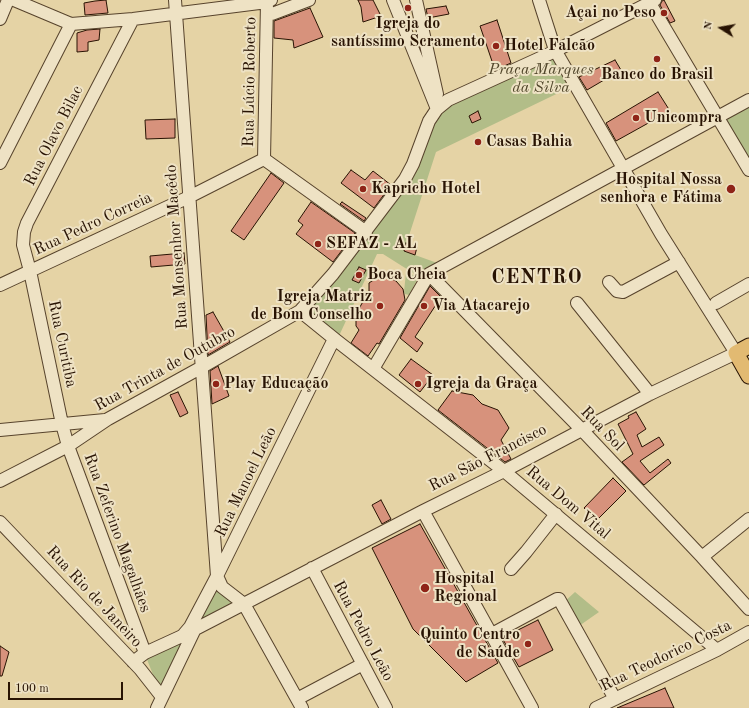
<!DOCTYPE html>
<meta charset="utf-8">
<style>
body{margin:0}
#map{position:relative;width:749px;height:708px;overflow:hidden;background:#e5d3a5;font-family:"Old Standard TT",serif}
canvas{display:block}
.north{position:absolute;left:701px;top:8px;width:40px;height:40px;-webkit-text-stroke:3px #eee2c4;paint-order:stroke;rotate:281deg;font-size:11px;font-weight:700;line-height:16px;text-align:center;color:#281303}
.north::after{content:'';display:block;margin:auto;width:14px;height:18px;background:#281303;clip-path:polygon(50% 0,100% 100%,50% 72%,0 100%)}
.scale{position:absolute;left:8px;top:682px;width:115px;height:18px;box-sizing:border-box;border:2px solid #281303;border-top:0;padding-left:5px;font-size:12px;line-height:14px;white-space:nowrap;color:#281303;-webkit-text-stroke:3px #eee2c4;paint-order:stroke}
</style>
<div id="map">
<canvas width="749" height="708"></canvas>
<div class="north">N</div>
<div class="scale">100 m</div>
</div>
<script>
const c = document.querySelector('canvas').getContext('2d');
c.lineJoin = 'round';
function fillPath(path, color) { c.fillStyle = color; c.fill(path, 'evenodd'); }
const shape = rows => new Path2D(rows.map(r => 'M' + r).join(''));
function trace(path, color, width, dash) { c.strokeStyle = color; c.lineWidth = width; c.lineCap = dash ? 'butt' : 'round'; c.setLineDash(dash || []); c.stroke(path); }
function label(font, color, halo, rows, align = 'center') {
  c.font = font + ' "Old Standard TT",serif'; c.lineWidth = 4; c.setLineDash([]); c.textBaseline = 'middle'; c.strokeStyle = halo; c.fillStyle = color; for (const [text, x, y, turn = 0] of rows) {
    c.save(); c.translate(x, y); c.rotate((+turn || 0) * Math.PI / 180); c.textAlign = isNaN(turn) ? turn : align; if (halo) c.strokeText(text, 0, 0); c.fillText(text, 0, 0); c.restore();
  }
}
const green = shape([
 [545,0,562,47,556,50,575,85,436,152,404,251,440,264,421,278,383,254,377,254,338,338,305,311,406,188,432,122,447,106,551,53],
 [749,106,749,162,724,119],
 [407,271,418,278,409,295,405,294,404,292,406,272],
 [218,591,221,592,237,604,189,631,214,593],
 [575,592,599,612,579,626,563,603],
 [183,641,160,692,146,657]
]);
const building = shape([
 [106,0,108,13,85,15,84,3,95,1,106,0],
 [358,0,373,0,381,16,363,22,361,7,358,0],
 [664,0,675,21,670,23,660,5,662,1,664,0],
 [446,6,449,14,428,18,426,9,446,6],
 [310,8,323,37,294,48,293,40,274,38,274,21,310,8],
 [497,20,511,63,495,70,480,26,497,20],
 [100,29,99,40,88,42,88,51,77,52,77,33,87,30,100,29],
 [615,60,621,70,587,90,579,77,615,60],
 [658,92,670,111,616,141,606,123,658,92],
 [478,111,481,119,472,123,469,116,478,111],
 [175,119,175,138,146,139,145,120,175,119],
 [351,170,365,180,373,171,391,185,374,208,341,183,351,170],
 [271,173,284,183,244,240,231,231,271,173],
 [311,202,355,233,333,262,296,234,303,225,298,221,311,202],
 [342,202,366,218,364,221,340,204,342,202],
 [406,243,417,247,415,255,404,251,406,243],
 [184,253,185,264,151,267,150,256,184,253],
 [359,267,366,270,359,283,352,280,359,267],
 [378,277,388,277,396,281,403,289,405,300,379,344,377,343,368,356,351,343,359,330,356,326,356,317,361,305,369,292,369,283,378,277],
 [430,286,441,297,415,337,423,343,417,352,400,338,430,286],
 [213,312,230,342,208,355,206,315,213,312],
 [411,359,433,375,420,392,399,375,411,359],
 [218,366,229,396,212,404,210,371,218,366],
 [452,391,473,395,482,404,498,410,509,428,501,440,511,459,505,462,438,410,452,391],
 [178,392,188,413,180,417,170,395,178,392],
 [636,412,646,429,637,435,642,447,659,437,664,445,640,461,650,473,668,459,671,463,644,485,622,462,633,454,618,424,629,418,628,416,636,412],
 [613,478,626,491,597,520,584,508,613,478],
 [381,500,391,519,382,524,372,505,381,500],
 [420,524,498,663,466,682,413,629,372,548,420,524],
 [538,620,553,650,519,667,502,638,538,620],
 [0,646,9,652,2,676,0,676,0,646],
 [665,688,674,708,617,708,665,688]
]);
const minor = shape([
 [14,0,71,24,133,19,267,2,271,0],
 [175,0,217,576,222,587,244,604,302,708],
 [393,0,437,109],
 [416,0,437,94],
 [648,0,749,170],
 [272,14,309,0],
 [0,19,8,0],
 [133,19,27,223,24,232,23,245,30,271,62,424,68,446,145,653],
 [264,159,267,2],
 [264,159,366,232],
 [0,163,71,24],
 [429,274,582,430,702,557,749,609],
 [609,282,617,291,623,292,679,262],
 [0,285,189,197,264,159],
 [577,303,650,394],
 [716,303,749,284],
 [300,311,337,341,504,471,717,650],
 [373,369,429,274,749,100],
 [0,430,105,420],
 [0,481,68,446,108,419,202,367,300,311,333,274,405,179,413,164,429,121,437,109,448,100,551,53,655,0],
 [423,511,532,708],
 [0,522,140,669,162,697],
 [702,557,749,519],
 [312,568,386,708],
 [511,569,526,552,556,514],
 [184,634,190,627,217,576,334,339],
 [492,634,557,599,559,599,615,699],
 [133,662,145,653,182,636,423,511,504,471,650,394,736,353,661,234,555,50,539,0],
 [297,699,363,664],
 [157,708,195,629],
 [596,708,717,650,749,632]
]);
const major = shape([
 [749,346,736,353,749,376]
]);
const markers = [
 [408,8,4,"#8f2418"],
 [664,13,4,"#8f2418"],
 [496,46,4,"#8f2418"],
 [657,59,4,"#8f2418"],
 [636,118,4,"#8f2418"],
 [478,142,4,"#8f2418"],
 [363,189,4,"#8f2418"],
 [731,189,5,"#8f2418"],
 [318,244,4,"#8f2418"],
 [359,275,4,"#8f2418"],
 [380,306,4,"#8f2418"],
 [424,306,4,"#8f2418"],
 [216,384,4,"#8f2418"],
 [418,384,4,"#8f2418"],
 [425,588,5,"#8f2418"],
 [528,644,4,"#8f2418"]
];
const poiNames = [
 ["Açai no Peso",656,13,"right"],
 ["Igreja do",408,24,"center"],
 ["santíssimo Scramento",408,42,"center"],
 ["Hotel Falcão",504,46],
 ["Banco do Brasil",657,75,"center"],
 ["Unicompra",644,118],
 ["Casas Bahia",486,142],
 ["Hospital Nossa",722,180,"right"],
 ["senhora e Fátima",722,198,"right"],
 ["Kapricho Hotel",371,189],
 ["SEFAZ - AL",326,244],
 ["Boca Cheia",367,275],
 ["Igreja Matriz",372,297,"right"],
 ["de Bom Conselho",372,315,"right"],
 ["Via Atacarejo",432,306],
 ["Play Educação",224,384],
 ["Igreja da Graça",426,384],
 ["Hospital",434,579],
 ["Regional",434,597],
 ["Quinto Centro",520,635,"right"],
 ["de Saúde",520,653,"right"]
];
const parkNames = [
 ["Praça Marques",541,70],
 ["da Silva",541,88]
];
const streetNames = [
 ["Rua Lúcio Roberto",250,82,-89],
 ["Rua Olavo Bilac",54,136,-63],
 ["Rua Pedro Correia",93,224,-25],
 ["Rua Monsenhor Macêdo",177,247,-94],
 ["Rua Curitiba",62,344,78],
 ["Rua Trinta de Outubro",165,369,-29],
 ["Rua Sol",602,429,46],
 ["Rua São Francisco",488,458,-27],
 ["Rua Manoel Leão",246,482,-64],
 ["Rua Dom Vital",568,503,40],
 ["Rua Zeferino Magalhães",117,533,70],
 ["Rua Rio de Janeiro",94,597,47],
 ["Rua Pedro Leão",363,631,62],
 ["Rua Teodorico Costa",666,656,-26]
];
const districtNames = [
 ["CENTRO",537,278]
];
fillPath(green, '#b2bd88');
fillPath(building, '#d7927c');
trace(building, '#281303', 1);
trace(minor, '#57432c', 14);
trace(major, '#281303', 17);
trace(minor, '#eee2c4', 12);
trace(major, '#e2ba72', 15);
for (const [x, y, r, color] of markers) { const dot = new Path2D(); dot.arc(x, y, r, 0, 2 * Math.PI); c.fillStyle = color; c.fill(dot); trace(dot, '#eee2c4', 1.5); }
label('bold 16px', '#281303', '#eee2c4', poiNames, 'left');
label('italic 16px', '#51462b', '#eee2c4', parkNames);
label('16px', '#281303', '#eee2c4', streetNames);
c.letterSpacing = '1px';
label('bold 20px', '#281303', '#eee2c4', districtNames);
c.letterSpacing = '0px';
</script>
